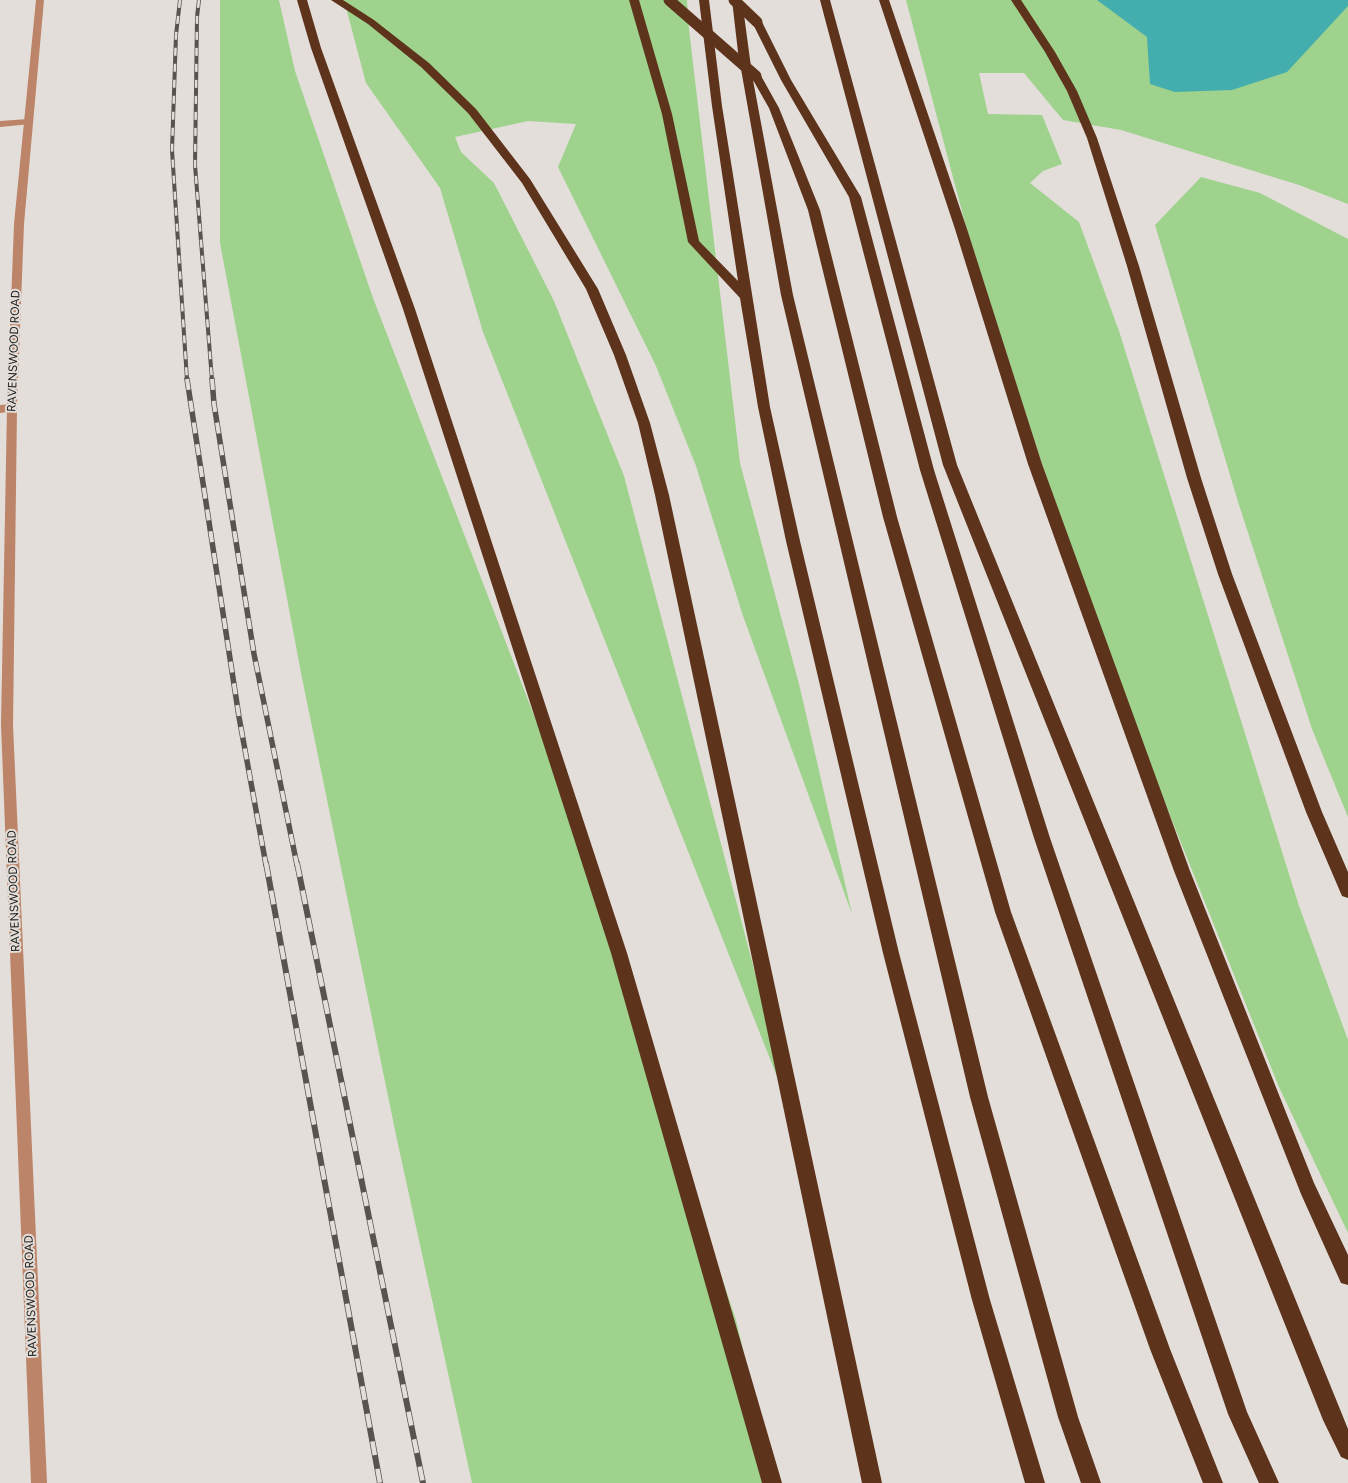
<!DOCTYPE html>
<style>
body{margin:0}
canvas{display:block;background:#e3ded9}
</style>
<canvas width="1348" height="1483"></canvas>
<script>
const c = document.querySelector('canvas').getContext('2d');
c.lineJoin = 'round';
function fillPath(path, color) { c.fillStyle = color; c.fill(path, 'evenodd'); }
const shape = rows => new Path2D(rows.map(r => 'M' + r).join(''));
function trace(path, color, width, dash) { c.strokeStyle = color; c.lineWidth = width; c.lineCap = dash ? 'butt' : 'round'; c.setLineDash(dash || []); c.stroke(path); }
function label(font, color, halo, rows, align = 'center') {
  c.font = font + ' Figtree,sans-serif'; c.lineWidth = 4; c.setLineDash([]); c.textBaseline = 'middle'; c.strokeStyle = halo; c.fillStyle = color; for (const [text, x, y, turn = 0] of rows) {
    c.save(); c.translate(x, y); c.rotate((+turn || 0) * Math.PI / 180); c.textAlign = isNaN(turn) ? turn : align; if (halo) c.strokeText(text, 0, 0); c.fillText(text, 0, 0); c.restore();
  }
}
const green = shape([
 [220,0,279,0,295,71,373,298,540,731,736,1320,775,1483,472,1483,396,1135,302,678,220,243],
 [344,0,687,0,689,29,740,463,800,688,852,914,743,616,696,466,656,366,558,167,576,124,528,121,455,137,461,152,494,183,554,301,624,476,793,1117,483,332,440,188,366,83],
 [906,0,1348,0,1348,204,1299,185,1121,130,1063,120,1024,73,979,73,988,114,1042,115,1062,164,1043,171,1030,183,1079,222,1119,331,1299,906,1348,1040,1348,1233,1279,1087,1094,626,968,234],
 [1201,177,1260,193,1348,239,1348,817,1312,729,1239,505,1155,225]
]);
const water = shape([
 [1097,0,1348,0,1348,6,1287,72,1232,90,1175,92,1150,84,1147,37]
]);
const service = shape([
 [28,119,31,120,31,124,0,127,0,121,28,119],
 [12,404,16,405,17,408,16,411,0,413,0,405,12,404]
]);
const tertiary = shape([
 [36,0,44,0,24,224,17,408,13,725,47,1483,31,1483,1,725,7,408,14,224,36,0]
]);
const motorway = shape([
 [297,0,307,0,321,48,415,309,627,953,782,1483,762,1483,611,953,403,309,311,48,297,0],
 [331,0,343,0,374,20,429,63,476,109,530,179,598,289,626,355,650,423,669,495,882,1483,862,1483,655,495,638,423,614,355,586,289,522,183,468,113,421,67,368,24,331,0],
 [629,0,639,0,672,114,699,241,738,281,712,106,699,0,709,0,722,106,770,407,800,541,899,953,990,1300,1045,1483,1025,1483,972,1300,883,953,786,541,758,407,740,298,688,242,662,114,629,0],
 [732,0,742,0,752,74,760,74,779,108,820,210,897,517,1011,912,1170,1349,1223,1483,1203,1483,1150,1349,995,912,883,517,808,210,769,108,753,80,793,295,988,1097,1078,1417,1101,1483,1081,1483,1058,1417,970,1097,781,295,738,52,732,0],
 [820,0,830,0,957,465,1348,1429,1348,1460,1341,1457,1323,1420,943,465,820,0],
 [879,0,889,0,967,229,1042,464,1190,871,1314,1183,1348,1255,1348,1285,1341,1283,1301,1194,1174,871,1028,464,955,229,879,0],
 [1011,0,1021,0,1055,52,1077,91,1097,138,1139,266,1201,478,1232,574,1322,812,1348,872,1348,898,1342,896,1306,812,1218,574,1187,478,1127,266,1087,138,1067,91,1045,52,1011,0],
 [757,19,762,22,791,80,861,197,934,470,1050,838,1247,1412,1279,1483,1259,1483,1228,1414,1034,838,920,470,849,197,781,80,752,22,757,19]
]);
const railFar2 = shape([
 [180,0,176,35,172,150,187,380],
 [199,0,197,17,195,165,212,380]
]);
const railFar1 = shape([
 [187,379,239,717,266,865],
 [212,379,214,404,254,654,297,865]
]);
const rail = shape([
 [266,863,380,1483],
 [297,863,423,1483]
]);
const motorwayBridge = shape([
 [669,0,756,76],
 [734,0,757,22]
]);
const streetNames = [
 ["RAVENSWOOD ROAD",14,351,-88],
 ["RAVENSWOOD ROAD",14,891,-92],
 ["RAVENSWOOD ROAD",31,1296,-92]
];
fillPath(green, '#9ed28d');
fillPath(water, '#44adae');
fillPath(service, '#bc8468');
fillPath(tertiary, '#bc8468');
fillPath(motorway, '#5e331c');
trace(railFar2, '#565351', 4);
trace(railFar1, '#565351', 5.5);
trace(rail, '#565351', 6);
trace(railFar2, '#e3ded9', 2.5, [8]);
trace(railFar1, '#e3ded9', 4, [11]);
trace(rail, '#e3ded9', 4.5, [14]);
trace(motorwayBridge, '#5e331c', 11);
label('12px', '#21201e', '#e3ded9', streetNames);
</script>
